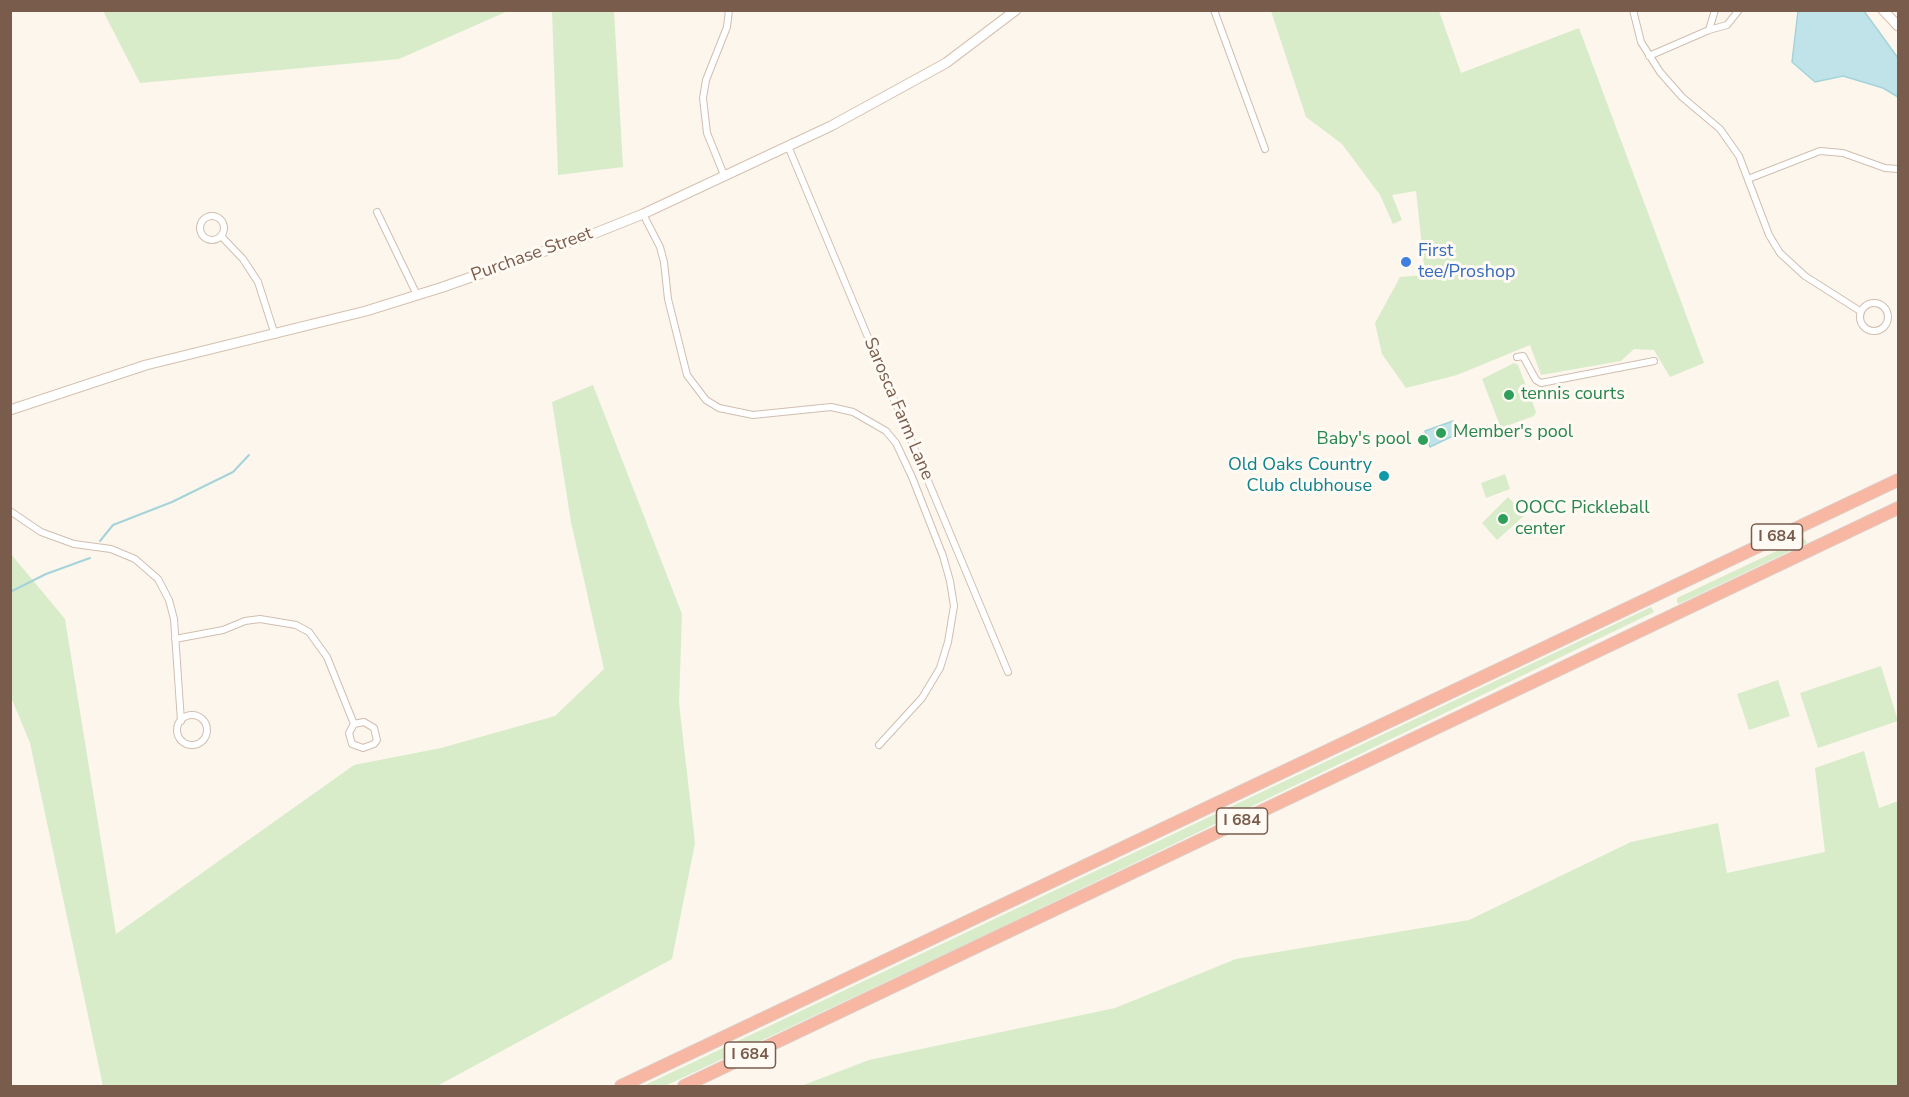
<!DOCTYPE html>
<style>
body{margin:0}
#map{position:relative;width:1909px;height:1097px;overflow:hidden;background:#fdf6ec;font-family:"Nunito Sans",sans-serif}
canvas{display:block}
.frame{position:absolute;inset:0;border:12px solid #7a5c4d;pointer-events:none}
</style>
<div id="map">
<canvas width="1909" height="1097"></canvas>
<div class="frame"></div>
</div>
<script>
const c = document.querySelector('canvas').getContext('2d');
c.lineJoin = 'round';
function fillPath(path, color) { c.fillStyle = color; c.fill(path, 'evenodd'); }
const shape = rows => new Path2D(rows.map(r => 'M' + r).join(''));
function trace(path, color, width, dash) { c.strokeStyle = color; c.lineWidth = width; c.lineCap = dash ? 'butt' : 'round'; c.setLineDash(dash || []); c.stroke(path); }
function label(font, color, halo, rows, align = 'center') {
  c.font = font + ' "Nunito Sans",sans-serif'; c.lineWidth = 6; c.setLineDash([]); c.textBaseline = 'middle'; c.strokeStyle = halo; c.fillStyle = color; for (const [text, x, y, turn = 0] of rows) {
    c.save(); c.translate(x, y); c.rotate((+turn || 0) * Math.PI / 180); c.textAlign = isNaN(turn) ? turn : align; if (halo) c.strokeText(text, 0, 0); c.fillText(text, 0, 0); c.restore();
  }
}
const green = shape([
 [103,11,508,11,399,59,140,83],
 [552,11,614,11,623,167,558,175],
 [1271,11,1439,11,1461,73,1579,28,1704,363,1670,377,1654,350,1634,349,1621,361,1541,375,1530,345,1457,375,1406,388,1382,354,1375,323,1400,277,1425,275,1416,191,1392,195,1402,220,1393,224,1380,195,1342,144,1306,117],
 [1514,363,1518,365,1536,412,1534,416,1501,428,1482,379],
 [593,385,682,614,679,703,695,843,672,959,437,1086,103,1086,30,743,11,697,11,554,65,619,116,934,354,765,441,748,555,716,604,669,571,522,552,402],
 [1505,474,1510,489,1486,498,1481,483],
 [1508,497,1525,515,1497,540,1482,523],
 [1804,538,1807,543,1679,604,1677,602,1677,598],
 [1651,607,1654,612,973,941,665,1086,643,1086],
 [1881,666,1898,721,1818,748,1800,693],
 [1778,680,1790,716,1749,730,1737,694],
 [1864,751,1879,808,1898,801,1898,1086,801,1086,869,1060,1115,1008,1236,959,1469,920,1631,842,1718,823,1727,873,1825,852,1815,768]
]);
const water = shape([
 [1798,11,1864,11,1898,58,1898,97,1883,88,1843,76,1815,82,1792,62,1798,11],
 [1453,421,1457,434,1430,447,1425,431,1453,421]
]);
const stream = shape([
 [100,541,113,525,172,502,233,472,249,455],
 [10,592,46,574,90,558]
]);
const minor = shape([
 [1214,10,1265,149],
 [1633,10,1641,42,1660,72,1682,97,1720,129,1739,156,1769,235,1780,253,1805,276,1860,311],
 [1715,10,1709,30,1727,25,1739,10],
 [1649,56,1709,30],
 [788,146,1008,672],
 [724,175,707,133,703,98,706,80,727,27,729,10],
 [1748,179,1820,151,1843,153,1885,168,1898,169],
 [377,212,417,295],
 [643,214,660,247,664,262,668,299,687,375,706,400,719,408,753,415,831,407,853,412,886,431,896,443,912,477,943,556,950,581,954,606,948,642,940,668,922,698,879,745],
 '200 228a12 12 0 1 1 24 0a12 12 0 1 1-24 0Z',
 [221,236,243,259,258,282,275,335],
 '1860 317a14 14 0 1 1 28 0a14 14 0 1 1-28 0Z',
 [1517,357,1523,356,1536,380,1541,383,1654,361],
 [10,511,41,532,74,544,111,549,135,559,158,579,169,600,174,619,181,721],
 [175,639,223,630,245,621,260,619,296,625,309,632,327,657,354,724,349,733,352,744,363,748,374,744,377,740,374,728,364,722,354,724],
 '177 730a15 15 0 1 1 30 0a15 15 0 1 1-30 0Z'
]);
const secondary = shape([
 [1883,10,1898,26],
 [10,410,146,365,366,311,443,287,593,234,643,214,831,126,946,63,1016,10]
]);
const motorway = shape([
 [621,1086,1898,480],
 [684,1086,1898,508]
]);
const markers = [
 [1406,262,6,"#3f7fe0"],
 [1509,395,6,"#2e9e5b"],
 [1441,433,6,"#2e9e5b"],
 [1423,440,6,"#2e9e5b"],
 [1384,476,6,"#0f9aa8"],
 [1503,519,6,"#2e9e5b"]
];
const shields = [
 [1777,537,51],
 [1242,821,51],
 [750,1055,51]
];
const shieldNames = [
 ["I 684",1777,537],
 ["I 684",1242,821],
 ["I 684",750,1055]
];
const shopNames = [
 ["First",1418,252],
 ["tee/Proshop",1418,273]
];
const streetNames = [
 ["Purchase Street",532,255,-20],
 ["Sarosca Farm Lane",898,409,67]
];
const leisureNames = [
 ["tennis courts",1521,395],
 ["Member's pool",1453,433],
 ["Baby's pool",1411,440,"right"],
 ["OOCC Pickleball",1515,509],
 ["center",1515,530]
];
const cultureNames = [
 ["Old Oaks Country",1372,466],
 ["Club clubhouse",1372,487]
];
fillPath(green, '#d8ecc9');
fillPath(water, '#bfe3e8');
trace(water, '#a5d3da', 1.5);
trace(stream, '#a5d3da', 2);
trace(minor, '#d1beb0', 8);
trace(secondary, '#d6c0b0', 11);
trace(motorway, '#dad1cd', 14);
trace(minor, '#fff', 6);
trace(secondary, '#fff', 9);
trace(motorway, '#f7b7a3', 12);
for (const [x, y, r, color] of markers) { const dot = new Path2D(); dot.arc(x, y, r, 0, 2 * Math.PI); c.fillStyle = color; c.fill(dot); trace(dot, '#fffaf3', 2); }
for (const [x, y, w] of shields) { const box = new Path2D(); box.roundRect(x - w / 2, y - 13, w, 26, 4.5); c.fillStyle = '#fffaf3'; c.fill(box); trace(box, '#7a5c4d', 1.5); }
label('bold 16px', '#7a5c4d', null, shieldNames);
label('18px', '#366cbe', '#fffaf3', shopNames, 'left');
label('18px', '#7a5c4d', '#fffaf3', streetNames);
label('18px', '#27864d', '#fffaf3', leisureNames, 'left');
label('18px', '#0d838f', '#fffaf3', cultureNames, 'right');
</script>
